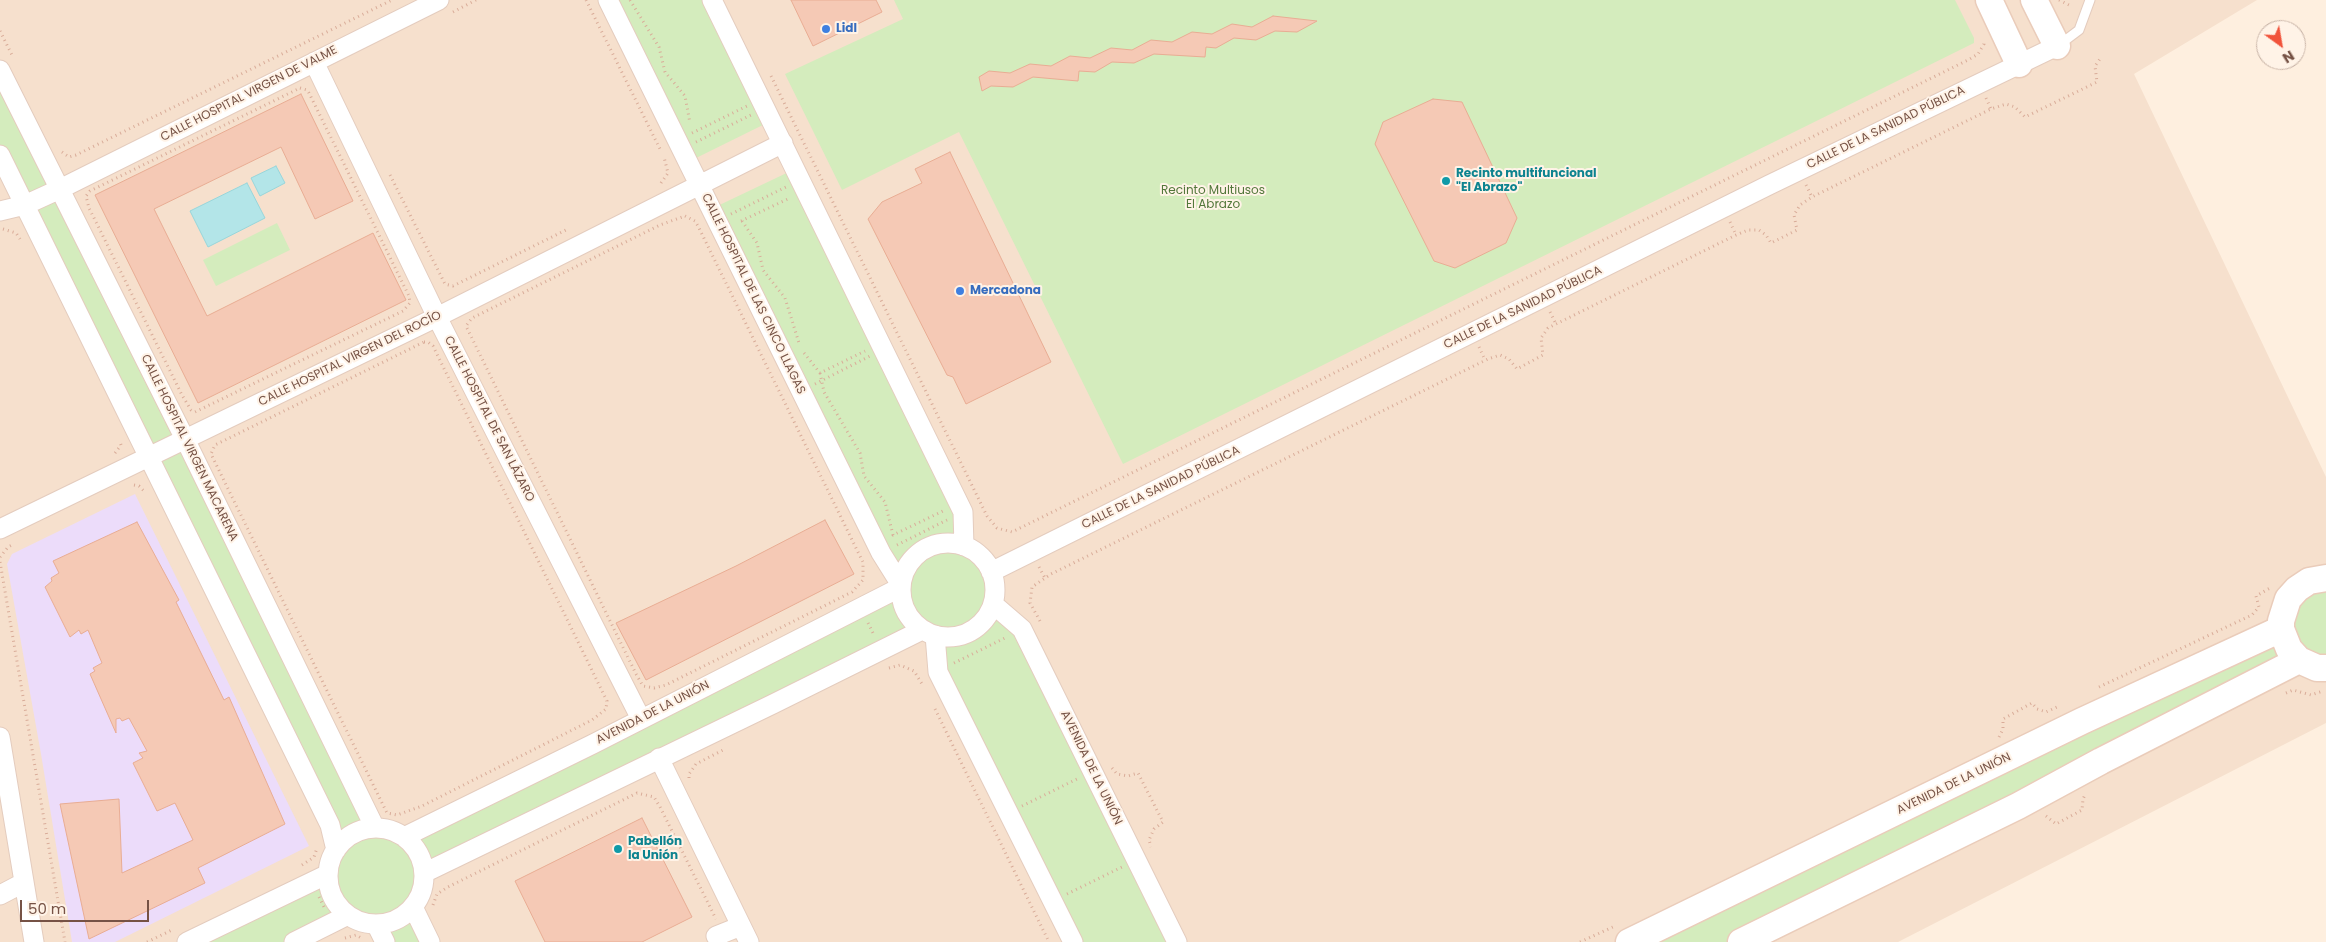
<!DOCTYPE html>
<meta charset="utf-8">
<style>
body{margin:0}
#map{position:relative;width:2326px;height:942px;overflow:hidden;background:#feefdf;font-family:Poppins,sans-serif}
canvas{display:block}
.north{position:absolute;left:2256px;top:20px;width:50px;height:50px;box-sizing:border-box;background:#fff3e7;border:1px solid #c8b3a6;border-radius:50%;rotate:148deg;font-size:14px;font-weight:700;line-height:20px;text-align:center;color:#765245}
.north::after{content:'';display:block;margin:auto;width:18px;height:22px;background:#f1533b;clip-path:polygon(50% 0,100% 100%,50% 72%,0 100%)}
.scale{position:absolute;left:20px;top:900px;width:129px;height:22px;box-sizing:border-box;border:2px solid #765245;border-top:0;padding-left:6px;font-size:15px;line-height:18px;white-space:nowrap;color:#765245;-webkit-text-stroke:4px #fff3e7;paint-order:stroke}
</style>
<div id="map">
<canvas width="2326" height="942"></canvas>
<div class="north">N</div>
<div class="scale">50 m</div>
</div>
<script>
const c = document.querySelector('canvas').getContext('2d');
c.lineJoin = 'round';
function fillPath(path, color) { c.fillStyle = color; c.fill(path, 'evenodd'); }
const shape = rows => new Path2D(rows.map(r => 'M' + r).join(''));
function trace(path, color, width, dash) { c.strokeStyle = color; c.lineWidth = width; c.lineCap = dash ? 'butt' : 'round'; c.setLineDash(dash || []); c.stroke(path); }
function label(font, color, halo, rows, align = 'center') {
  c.font = font + ' Poppins,sans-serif'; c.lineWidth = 4; c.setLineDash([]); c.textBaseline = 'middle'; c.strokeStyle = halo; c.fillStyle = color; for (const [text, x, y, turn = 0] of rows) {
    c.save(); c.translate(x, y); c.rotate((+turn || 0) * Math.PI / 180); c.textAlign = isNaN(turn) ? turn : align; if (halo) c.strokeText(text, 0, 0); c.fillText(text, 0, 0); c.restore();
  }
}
const residential = shape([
 [0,0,2257,0,2134,74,2326,477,2326,723,1898,942,0,942]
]);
const education = shape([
 [135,494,309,846,115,942,72,942,41,754,7,564,12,554]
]);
const green = shape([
 [608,0,712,0,771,121,688,162],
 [894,0,1955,0,1974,38,1974,43,1123,464,959,132,842,190,785,74,903,19],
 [0,70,375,828,390,830,404,837,901,585,711,209,795,169,963,512,964,546,978,554,994,578,995,591,993,604,1022,629,1177,942,1073,942,938,672,934,635,922,630,424,873,419,896,413,907,430,942,385,942,376,924,364,923,352,918,294,942,187,942,327,874,336,850,0,155],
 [277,223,290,250,216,286,203,260],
 [2326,578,2326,668,2299,660,1741,942,1629,942,2281,621]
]);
const water = shape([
 [276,166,285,183,260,196,251,178,276,166],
 [247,183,265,218,208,247,190,211,247,183]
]);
const building = shape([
 [791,0,876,0,882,12,813,46,791,0],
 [1273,16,1317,21,1297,32,1275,31,1256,40,1234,38,1216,48,1206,47,1205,57,1154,54,1134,63,1112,62,1095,72,1079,71,1078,81,1033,77,1013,87,991,86,982,91,979,77,989,71,1010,73,1030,64,1051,66,1070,56,1090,58,1111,48,1132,50,1151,40,1172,42,1192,32,1212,34,1232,24,1252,27,1273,16],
 [301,94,353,201,315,219,281,147,154,209,207,316,373,233,406,300,198,403,95,195,301,94],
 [1433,99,1462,102,1517,218,1506,243,1455,268,1434,261,1375,144,1383,122,1433,99],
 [950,152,1051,362,966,404,953,377,947,375,868,219,882,202,922,183,915,169,950,152],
 [825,520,854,574,646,680,616,623,736,566,825,520],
 [137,522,179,600,176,602,224,700,229,697,285,824,198,868,205,883,89,939,60,804,119,799,122,873,193,840,175,803,157,811,133,763,143,758,139,753,147,751,129,718,122,721,120,718,116,719,116,733,90,674,95,671,93,668,102,663,88,630,81,634,79,630,70,637,45,587,52,581,51,578,59,573,53,561,137,522],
 [642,818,692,917,642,942,545,942,515,881,642,818]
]);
const path = shape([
 [586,0,660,149],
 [630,0,659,47,665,72,685,96,690,123],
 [2059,0,2071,6],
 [453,12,476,0],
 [0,31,13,57],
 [771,76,987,516,997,528,1012,532,1968,60,1978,54,1984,44,1984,41],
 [300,88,307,90,309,93,409,296,410,303,403,311,195,412,191,410,182,395,89,208,86,196,90,191,300,88],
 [1986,98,1991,109],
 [692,133,747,106],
 [696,142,751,115],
 [62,152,69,157,76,155,392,0],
 [390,175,445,284,453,286,568,229],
 [661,183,668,173,664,157],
 [1806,185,1812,197],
 [731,214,786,187],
 [685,216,695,221,698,226,858,552,863,562,863,580,852,592,666,685,654,688,643,686,636,674,466,326,472,318,660,225,685,216],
 [741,221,790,198],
 [742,221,757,243,763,270,785,298,799,343],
 [1730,222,1736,235],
 [3,229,16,233,20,239],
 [1550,312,1556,324],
 [424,342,428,342,433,346,607,701,606,709,592,720,422,806,397,815,387,813,211,454,215,445,424,342],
 [1479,347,1485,360],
 [804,353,820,373,865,351],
 [820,373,824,392,860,453,864,476,885,502,893,535,943,511],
 [815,384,870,356],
 [115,453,121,445,120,442],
 [134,485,139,486,145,492],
 [897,545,947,520],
 [0,557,8,547,14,544],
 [0,562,65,942],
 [1039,567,1045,578],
 [1040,621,1030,603,1032,587,1051,574,1488,359,1500,355,1509,359,1517,369,1543,355,1541,338,1548,328,1556,324,1736,235,1748,230,1759,230,1766,235,1771,243,1797,230,1794,215,1800,205,1812,197,1991,109,2006,104,2015,107,2025,117,2097,82,2095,66,2100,59],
 [868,623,874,635],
 [954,663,1007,637],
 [889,668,900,665,914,671,922,684],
 [2099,687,2252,615,2259,607,2256,596,2270,588],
 [2286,693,2293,690,2311,695,2323,691],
 [935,709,1049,942],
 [1999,737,2003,729,2003,719,2032,703,2037,709,2046,712,2057,707],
 [1112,768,1117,774,1128,776,1138,773,1163,822,1154,829,1149,840,1151,847],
 [689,778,689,774,696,764,725,749],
 [1022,806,1077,779],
 [2046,816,2056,824,2082,810,2083,799,2085,795],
 [302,865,314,857,317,848],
 [1067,894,1122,867],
 [319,897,325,909],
 [433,905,437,894,448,887,637,793,654,797,660,807,716,919],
 [345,938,356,935,363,939],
 [147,942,174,929],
 [1580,942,1615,926]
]);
const lane = shape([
 [2059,45,2079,30,2090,0]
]);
const street = shape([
 [608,0,881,553,901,585],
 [712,0,963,512,964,546],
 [314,62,437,317,641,719],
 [0,70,185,439,375,828],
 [0,155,330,825,336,850],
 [0,211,25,205,60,189,439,0],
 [0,529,437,317,783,143],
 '901 590a47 47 0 1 1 94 0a47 47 0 1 1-94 0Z',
 [991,572,1769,185,2057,46],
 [993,604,1022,629,1177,942],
 [935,635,938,672,1073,942],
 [0,737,34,942],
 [659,758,749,942],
 '328 876a48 48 0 1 1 96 0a48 48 0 1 1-96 0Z',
 [404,837,593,744,901,587],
 [424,873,773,704,922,630],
 [0,895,23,883],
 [413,907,430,942],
 [376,924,385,942],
 [716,936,741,926],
 [187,942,328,874],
 [294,942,348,915]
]);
const secondary = shape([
 [1989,0,2019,64],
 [2034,0,2057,46],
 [2326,578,2309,581,2297,589,2288,599,2281,621,2281,629,2289,649,2299,660,2317,668,2326,668],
 [1629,942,2082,721,2281,629],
 [1741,942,2018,806,2101,761,2299,660]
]);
const markers = [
 [826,29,5,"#3f7fe0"],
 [1446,181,5,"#0f9aa8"],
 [960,291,5,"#3f7fe0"],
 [618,849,5,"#0f9aa8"]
];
const shopNames = [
 ["Lidl",836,29],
 ["Mercadona",970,291]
];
const streetNames = [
 ["CALLE HOSPITAL VIRGEN DE VALME",249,94,-27],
 ["CALLE DE LA SANIDAD PÚBLICA",1886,128,-26],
 ["CALLE HOSPITAL DE LAS CINCO LLAGAS",753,294,64],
 ["CALLE DE LA SANIDAD PÚBLICA",1523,308,-26],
 ["CALLE HOSPITAL VIRGEN DEL ROCÍO",350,359,-26],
 ["CALLE HOSPITAL DE SAN LÁZARO",489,419,63],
 ["CALLE HOSPITAL VIRGEN MACARENA",189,448,64],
 ["CALLE DE LA SANIDAD PÚBLICA",1161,488,-26],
 ["AVENIDA DE LA UNIÓN",653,713,-27],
 ["AVENIDA DE LA UNIÓN",1091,768,64],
 ["AVENIDA DE LA UNIÓN",1954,784,-26]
];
const cultureNames = [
 ["Recinto multifuncional",1456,174],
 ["\"El Abrazo\"",1456,188],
 ["Pabellón",628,842],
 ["la Unión",628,856]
];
const parkNames = [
 ["Recinto Multiusos",1213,191],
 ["El Abrazo",1213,205]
];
fillPath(residential, '#f6e0cd');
fillPath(education, '#ecdcfa');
fillPath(green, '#d4ecbd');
fillPath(water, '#b3e5e8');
trace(water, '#98d6db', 1);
fillPath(building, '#f5c9b5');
trace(building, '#e9ad94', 1);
trace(lane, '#e4ccbe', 11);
trace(street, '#e4ccbe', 21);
trace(secondary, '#eaccba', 29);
trace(path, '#d9ac99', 3, [1, 4]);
trace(lane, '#fff', 9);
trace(street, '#fff', 19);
trace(secondary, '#fff', 26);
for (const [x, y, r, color] of markers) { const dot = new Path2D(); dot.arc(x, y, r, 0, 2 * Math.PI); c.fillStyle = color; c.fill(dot); trace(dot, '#fff3e7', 2); }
label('bold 12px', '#366cbe', '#fff3e7', shopNames, 'left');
label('12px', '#765245', '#fff3e7', streetNames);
label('bold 12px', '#0d838f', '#fff3e7', cultureNames, 'left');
label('12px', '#52773a', '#fff3e7', parkNames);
</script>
